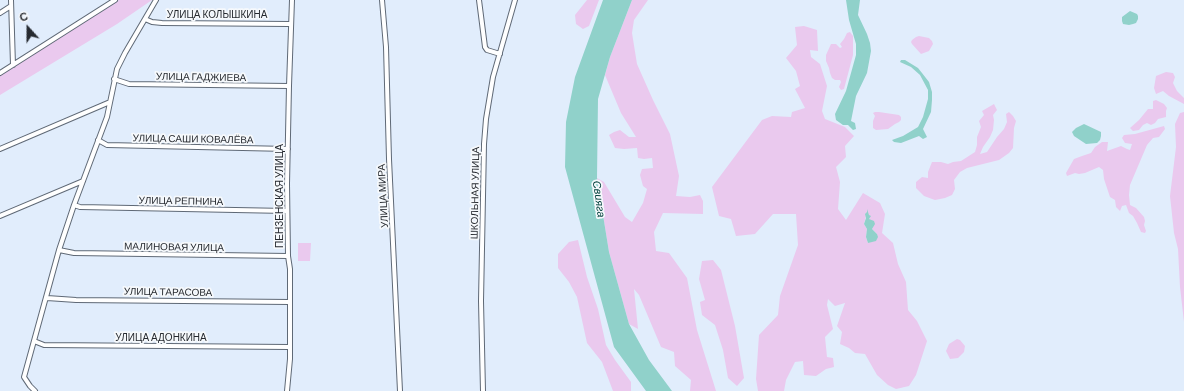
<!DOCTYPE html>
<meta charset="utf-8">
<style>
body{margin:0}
#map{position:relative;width:1184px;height:391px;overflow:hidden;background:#e1edfc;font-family:Barlow,sans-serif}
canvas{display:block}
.north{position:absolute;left:8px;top:8px;width:40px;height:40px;-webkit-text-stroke:3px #f6f9fc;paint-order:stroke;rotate:339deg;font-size:11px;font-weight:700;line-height:16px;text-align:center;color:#262a30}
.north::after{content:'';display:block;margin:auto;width:14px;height:18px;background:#262a30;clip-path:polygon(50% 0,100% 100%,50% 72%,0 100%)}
</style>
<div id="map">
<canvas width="1184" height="391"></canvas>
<div class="north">С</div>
</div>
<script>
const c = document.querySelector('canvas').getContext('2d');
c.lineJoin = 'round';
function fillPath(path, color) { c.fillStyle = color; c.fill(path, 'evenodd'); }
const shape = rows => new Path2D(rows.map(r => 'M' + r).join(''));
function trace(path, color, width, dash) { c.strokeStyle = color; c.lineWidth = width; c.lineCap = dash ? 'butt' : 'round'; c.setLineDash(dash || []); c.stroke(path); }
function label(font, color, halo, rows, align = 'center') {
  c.font = font + ' Barlow,sans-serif'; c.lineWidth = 3.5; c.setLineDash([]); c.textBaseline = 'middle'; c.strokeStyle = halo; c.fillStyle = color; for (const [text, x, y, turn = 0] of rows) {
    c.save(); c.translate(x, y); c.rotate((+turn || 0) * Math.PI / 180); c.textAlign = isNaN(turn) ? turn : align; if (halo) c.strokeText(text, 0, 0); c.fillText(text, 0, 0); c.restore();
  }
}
const green = shape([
 [119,0,152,0,117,24,0,95,0,74],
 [587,0,599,0,589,26,583,29,576,24,575,15],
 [632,0,648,0,634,20,632,33,637,64,653,100,670,134,679,176,676,196,690,197,700,195,703,201,703,214,663,213,654,232,656,251,669,253,687,278,697,330,716,391,690,391,691,380,675,366,674,352,661,347,639,295,634,289,638,329,629,324,609,252,597,178,604,182,625,217,632,222,643,203,647,189,643,186,640,175,642,169,653,168,652,158,644,159,638,158,637,148,624,149,615,148,609,135,614,132,620,130,629,137,636,137,621,113,605,75,610,57],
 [804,26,817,30,818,51,810,50,811,57,820,64,827,86,822,111,825,119,845,127,854,136,845,146,846,157,836,167,840,182,838,209,846,220,863,193,880,203,885,214,882,233,893,243,898,264,906,282,908,310,917,321,927,341,916,375,909,386,896,389,888,385,877,375,865,354,855,353,849,348,840,344,842,332,837,326,845,303,835,306,828,299,827,305,833,329,825,337,827,357,833,358,834,367,826,369,816,376,804,375,803,361,795,362,786,380,784,391,758,391,756,379,759,335,778,315,780,296,798,245,796,214,773,214,755,234,736,236,731,219,719,216,712,187,762,120,772,116,791,117,792,112,805,108,795,89,800,86,796,71,786,58,797,45,795,27],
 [867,212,870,217,869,219,873,226,872,229,877,234,868,243,866,237,867,229,864,224],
 [850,32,853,36,853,55,844,89,841,90,839,87,841,82,840,80,835,80,832,78,830,73,829,68,826,61,826,55,831,44,836,44,840,48,842,47,840,44,844,39,847,33],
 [919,36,929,38,932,41,933,44,929,51,921,54,912,44,911,42,912,40,916,37],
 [1166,72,1173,73,1175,77,1173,83,1177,91,1184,98,1184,104,1169,96,1163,91,1156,94,1154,88,1156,76],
 [1156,100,1164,104,1167,108,1166,111,1166,117,1158,119,1155,123,1151,125,1147,123,1143,125,1139,130,1133,131,1130,128,1139,120,1148,109,1153,109,1153,101],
 [994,104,997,110,993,115,994,120,993,130,990,137,983,147,980,154,987,152,997,137,1004,129,1007,122,1006,114,1009,112,1013,116,1016,121,1014,128,1013,148,1009,153,999,160,967,168,960,172,954,180,955,189,952,195,945,198,935,200,924,196,916,188,916,182,922,177,928,178,928,172,932,162,941,162,948,164,953,162,961,161,975,152,977,145,977,137,981,127,979,121,984,115,982,111],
 [875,112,879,112,899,115,901,117,901,120,899,122,895,124,888,129,876,130,873,128,873,121,875,116,873,113],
 [1184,112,1184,322,1180,287,1178,249,1174,233,1170,196,1176,147,1175,124,1180,113],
 [1164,126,1165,129,1159,137,1153,138,1147,145,1130,185,1129,195,1130,205,1136,208,1144,217,1145,221,1144,225,1146,231,1145,233,1141,232,1137,223,1133,216,1129,213,1126,205,1122,206,1120,211,1116,207,1115,200,1110,197,1104,179,1103,170,1099,167,1085,173,1079,174,1075,173,1067,176,1066,173,1074,159,1082,156,1091,153,1095,147,1102,142,1108,142,1107,151,1121,146,1127,149,1130,150,1132,144,1125,143,1122,138,1124,135,1135,134],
 [578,240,587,277,598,309,606,345,615,360,631,382,631,391,613,391,602,362,587,343,577,297,569,282,558,268,558,254,569,242],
 [298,243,311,243,310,261,298,261],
 [713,260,721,270,735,326,744,378,737,386,728,378,723,350,715,325,702,315,700,302,705,300,699,279,702,261],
 [957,339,960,340,965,346,964,352,958,358,950,359,946,351,949,344]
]);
const water = shape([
 [603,0,632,0,610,57,598,99,597,178,609,252,629,324,649,360,672,391,646,391,614,347,565,167,566,122,575,77],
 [846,0,860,0,858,15,867,34,870,43,871,51,867,73,856,96,851,121,855,123,856,129,853,130,848,125,843,125,836,120,835,114,846,91,856,55,856,44,849,20],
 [1130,11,1137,14,1138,16,1138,19,1136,23,1133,24,1129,25,1123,24,1122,21,1122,17],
 [901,60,905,60,918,68,922,73,929,82,932,92,932,100,931,112,923,129,927,137,923,139,919,136,901,143,894,142,892,140,903,136,918,127,923,117,928,99,928,90,920,75,911,67,900,62],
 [1084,124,1101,132,1101,136,1100,140,1097,143,1086,144,1074,136,1072,132,1076,128],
 [867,209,869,215,871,216,869,219,874,221,875,224,872,229,877,234,878,237,876,241,868,243,866,237,867,229,864,224,866,218,865,214,867,212]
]);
const street = shape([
 [11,0,13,65],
 [382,0,386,47,389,159,400,391],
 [479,0,485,47,487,50,500,54],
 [0,13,11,6],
 [145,19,152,22,162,23,290,24],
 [0,73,115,0],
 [114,79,129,84,289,86],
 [98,140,107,145,288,149],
 [0,149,110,102],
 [74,205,80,207,287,211],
 [0,216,83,181],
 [59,250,74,253,288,256],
 [47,298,76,300,290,302],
 [34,341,44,345,289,347],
 [35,391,30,386,24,377,59,250,74,205,107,117,117,69,125,53,156,0],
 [287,391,290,359,290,269,288,256,287,184,289,86,292,0],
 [483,391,481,301,484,144,486,119,493,77,515,0]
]);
const streetNames = [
 ["УЛИЦА КОЛЫШКИНА",217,15],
 ["УЛИЦА ГАДЖИЕВА",201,77,1],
 ["УЛИЦА САШИ КОВАЛЁВА",193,139,1],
 ["ШКОЛЬНАЯ УЛИЦА",475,193,-89],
 ["ПЕНЗЕНСКАЯ УЛИЦА",280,196,-90],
 ["УЛИЦА МИРА",383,196,-93],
 ["УЛИЦА РЕПНИНА",181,201,1],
 ["МАЛИНОВАЯ УЛИЦА",174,247,1],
 ["УЛИЦА ТАРАСОВА",168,292,1],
 ["УЛИЦА АДОНКИНА",161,338]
];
const waterNames = [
 ["Свияга",599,199,82]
];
fillPath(green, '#eac9ee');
fillPath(water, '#90d1ca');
trace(street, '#5f6976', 6);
trace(street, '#fff', 4);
label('10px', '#262a30', '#f6f9fc', streetNames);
label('italic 11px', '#00403b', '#f6f9fc', waterNames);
</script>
